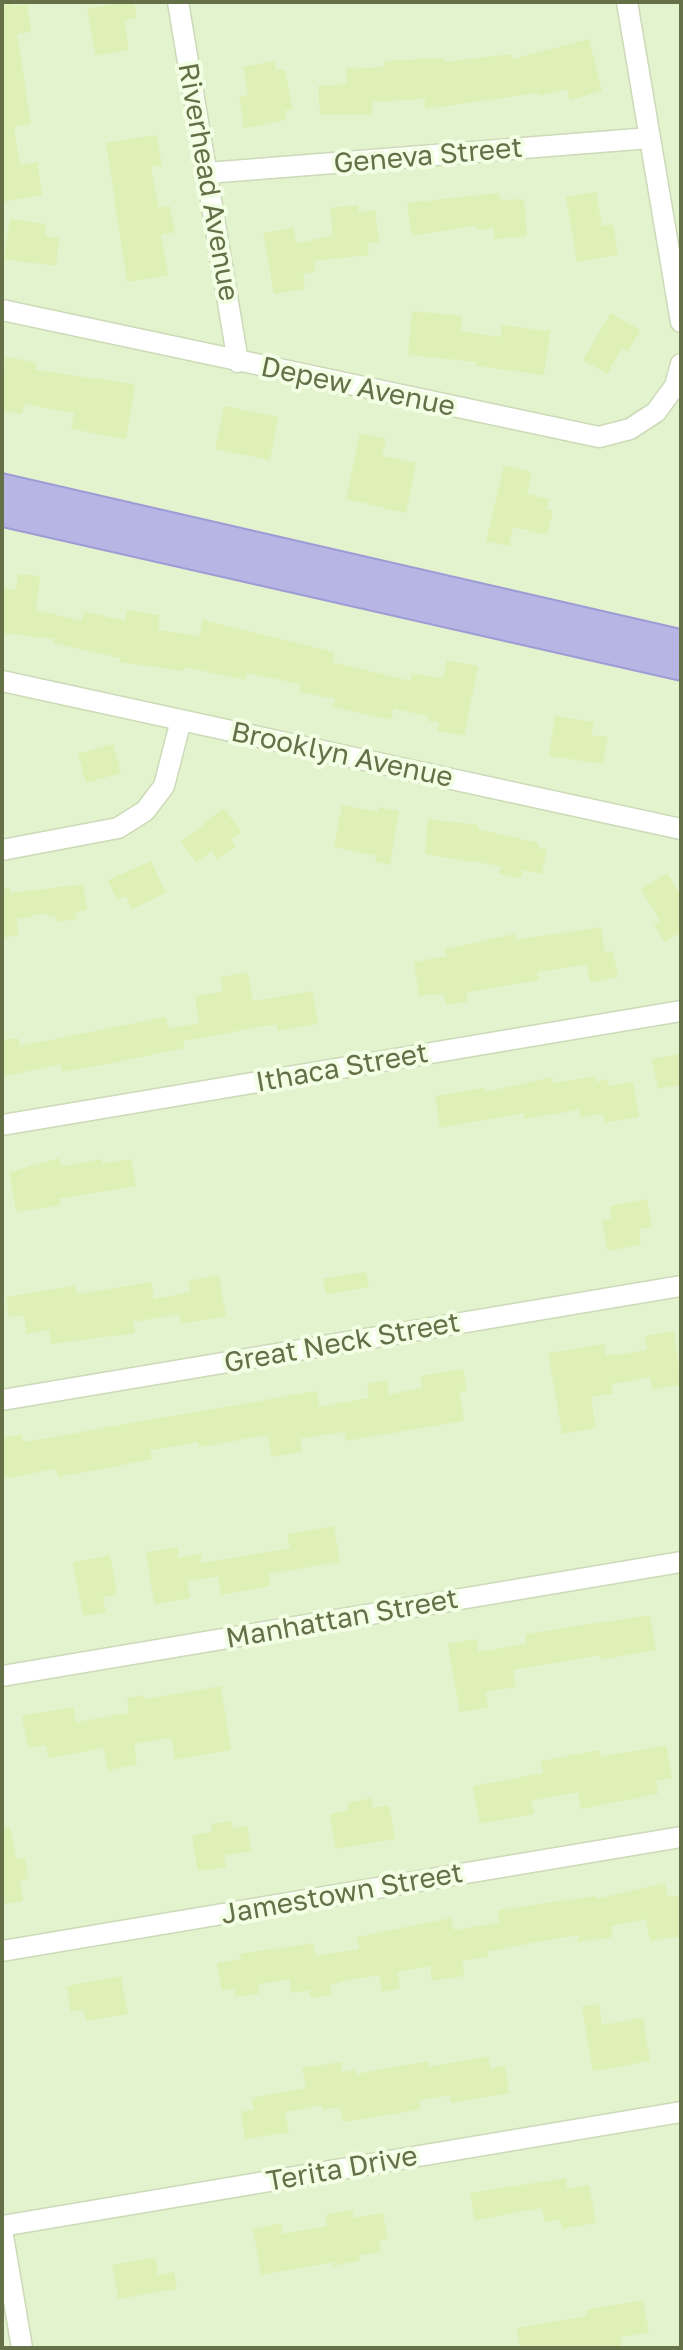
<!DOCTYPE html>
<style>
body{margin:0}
#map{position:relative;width:683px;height:2350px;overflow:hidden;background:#edfbdf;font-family:"Golos Text",sans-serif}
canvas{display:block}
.frame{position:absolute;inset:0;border:4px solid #667048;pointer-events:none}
</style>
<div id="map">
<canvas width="683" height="2350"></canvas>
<div class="frame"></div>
</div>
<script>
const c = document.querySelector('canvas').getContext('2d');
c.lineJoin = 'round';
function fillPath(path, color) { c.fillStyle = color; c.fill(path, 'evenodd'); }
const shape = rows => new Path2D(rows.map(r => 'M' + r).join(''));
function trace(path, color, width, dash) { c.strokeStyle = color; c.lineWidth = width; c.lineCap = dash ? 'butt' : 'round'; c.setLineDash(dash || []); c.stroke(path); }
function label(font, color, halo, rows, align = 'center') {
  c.font = font + ' "Golos Text",sans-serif'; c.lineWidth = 8; c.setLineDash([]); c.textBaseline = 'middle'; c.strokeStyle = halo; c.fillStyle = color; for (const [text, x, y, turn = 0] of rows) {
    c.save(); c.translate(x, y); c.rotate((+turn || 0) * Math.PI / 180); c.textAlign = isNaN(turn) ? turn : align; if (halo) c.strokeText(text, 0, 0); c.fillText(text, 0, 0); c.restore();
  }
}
const residential = shape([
 [2,2,681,2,681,629,2,473],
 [2,527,681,681,681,2348,2,2348]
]);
const water = shape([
 [2,473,681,629,681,681,2,527,2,473]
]);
const building = shape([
 [2,2,12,2,13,6,27,4,31,32,17,34,31,124,14,127,20,165,37,162,42,195,2,202],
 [126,2,134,2,137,18,124,21,129,50,96,56,87,9],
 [589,39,602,91,570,100,567,89,539,96,538,93,425,109,425,99,372,102,373,115,320,115,318,86,347,84,346,69,385,67,385,61,445,58,445,62,512,54,512,59],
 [274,61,276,70,285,69,292,110,284,111,286,120,244,128,239,97,248,95,243,67],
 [157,135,162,165,151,167,159,208,170,206,175,232,161,235,168,275,127,282,106,143],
 [596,192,602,226,613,224,618,255,577,262,566,197],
 [499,193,500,200,524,199,527,236,494,239,494,228,477,230,476,225,412,236,407,203],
 [358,205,359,212,375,210,379,242,367,243,369,255,314,261,316,271,303,274,305,289,274,294,263,233,293,227,296,243,333,236,330,208],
 [10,219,46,224,45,236,59,238,56,266,4,259],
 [412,311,462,316,460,331,500,337,502,325,550,331,544,375,476,366,477,362,408,355],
 [611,313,640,330,628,352,622,348,607,374,583,360],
 [5,357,36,362,35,370,135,384,126,439,71,429,74,413,24,404,22,414,2,411],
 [224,406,278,417,270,460,215,449],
 [360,433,386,439,382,456,416,463,406,513,346,499],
 [504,465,532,472,527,494,549,499,547,509,553,511,547,535,513,527,509,546,486,541],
 [18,574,40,576,36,610,82,621,84,611,125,621,127,610,160,615,158,630,199,636,203,620,334,652,332,662,411,681,412,673,443,679,447,660,478,666,464,736,438,731,439,722,428,721,429,716,394,709,391,720,333,707,335,699,299,692,300,684,247,673,245,680,184,667,183,671,120,662,120,658,54,643,54,639,2,633,2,588,16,590],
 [555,716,594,722,591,735,608,737,603,764,549,756],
 [113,744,121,773,86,783,78,754],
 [342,805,377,812,378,807,399,811,390,865,375,862,376,856,334,847],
 [224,808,241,832,231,839,236,846,217,860,212,851,196,862,181,842],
 [428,819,478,825,478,829,539,843,538,848,547,850,541,874,523,870,520,879,499,873,501,866,425,854],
 [151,861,166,893,132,909,126,896,117,900,108,880],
 [667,873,681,896,681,932,665,942,654,924,660,920,641,889],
 [83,884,87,910,75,912,77,919,58,922,56,916,49,917,48,913,16,919,19,935,2,938,2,889,10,888,11,893],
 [601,927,605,952,613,951,618,977,590,982,587,964,537,972,538,980,467,992,468,1001,446,1005,444,994,419,996,414,962,447,956,445,949,515,934,516,940],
 [248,972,253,1001,312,991,318,1024,278,1031,277,1024,183,1041,184,1048,113,1063,63,1072,61,1064,2,1077,2,1040,18,1038,20,1046,166,1017,168,1028,199,1023,195,996,223,992,220,977],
 [681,1054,681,1085,658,1089,652,1059],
 [595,1076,596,1082,608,1079,609,1086,633,1082,639,1117,604,1123,603,1114,580,1118,579,1110,525,1119,524,1113,440,1128,435,1096,485,1088,485,1092,553,1077,554,1083],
 [60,1158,61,1166,102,1159,103,1164,131,1159,136,1186,59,1199,60,1205,16,1212,10,1172],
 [647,1199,652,1227,639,1229,641,1245,607,1251,602,1220,612,1219,610,1206],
 [366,1272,369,1287,326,1294,323,1279],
 [219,1275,226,1316,181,1324,180,1314,133,1322,135,1333,51,1344,49,1330,27,1334,24,1315,9,1317,6,1297,75,1286,76,1294,151,1282,154,1299,190,1292,188,1281],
 [674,1331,681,1385,652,1390,650,1377,611,1384,613,1394,591,1397,596,1428,562,1434,548,1353,604,1344,606,1356,647,1350,645,1336],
 [463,1369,467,1390,459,1392,464,1421,346,1441,344,1432,300,1439,302,1452,272,1457,268,1435,199,1447,198,1442,150,1450,152,1459,108,1468,58,1477,56,1469,2,1479,2,1438,21,1434,23,1442,316,1391,319,1407,369,1398,367,1384,387,1380,389,1394,422,1388,420,1376],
 [334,1526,340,1562,268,1574,270,1586,221,1595,218,1576,187,1581,190,1598,154,1604,146,1552,177,1547,179,1558,201,1554,202,1563,290,1548,287,1534],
 [110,1555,117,1595,103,1597,106,1612,83,1616,73,1562],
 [650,1615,656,1650,600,1660,600,1655,513,1670,516,1687,485,1692,488,1707,460,1712,448,1644,476,1639,479,1652,526,1644,525,1634],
 [221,1686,231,1750,175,1760,171,1738,134,1744,137,1765,108,1770,104,1748,48,1758,46,1745,28,1748,22,1716,73,1707,76,1722,129,1713,127,1698,144,1695,144,1699],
 [666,1745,672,1778,656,1781,658,1794,581,1809,578,1792,531,1801,534,1814,480,1824,473,1786,543,1773,541,1761,600,1750,601,1757],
 [371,1798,373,1808,389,1805,395,1839,336,1849,330,1814,349,1810,348,1803],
 [231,1821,232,1828,247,1826,251,1851,224,1856,226,1867,198,1871,192,1836,212,1832,211,1824],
 [10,1827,16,1859,25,1858,28,1879,20,1880,23,1901,2,1904,2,1828],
 [665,1883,667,1897,681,1895,681,1936,650,1941,646,1919,611,1926,612,1937,579,1942,578,1935,488,1951,488,1956,462,1961,464,1976,432,1981,430,1966,397,1972,400,1988,382,1992,379,1975,340,1982,330,1986,331,1995,311,1998,309,1990,292,1993,289,1979,258,1984,260,1993,236,1997,234,1989,222,1991,217,1963,241,1959,240,1954,313,1943,316,1956,359,1949,357,1937,451,1918,454,1930,500,1922,498,1910,595,1896,596,1899],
 [121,1976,128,2014,86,2021,84,2010,71,2012,67,1986],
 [599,2004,602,2025,643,2018,650,2061,593,2071,582,2006],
 [488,2056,490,2069,505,2066,509,2093,451,2103,450,2095,419,2101,420,2110,343,2122,340,2107,322,2110,322,2105,285,2112,289,2132,245,2139,241,2112,254,2109,252,2098,306,2088,302,2068,341,2062,342,2072,356,2070,356,2074,429,2061,429,2067],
 [566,2178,567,2189,589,2185,596,2223,562,2229,560,2219,545,2222,542,2208,475,2220,470,2193],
 [352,2210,354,2218,383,2213,388,2239,379,2241,381,2252,359,2255,360,2261,333,2266,333,2262,261,2275,253,2229,281,2223,283,2234,327,2226,325,2215],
 [155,2257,158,2275,174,2272,177,2289,118,2299,112,2265],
 [643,2300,649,2332,620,2337,622,2348,520,2348,516,2328,587,2316,586,2310]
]);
const minor = shape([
 [178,2,238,362],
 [627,2,681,322],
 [207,173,650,138],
 [2,310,599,437,630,429,656,412,675,386,681,364],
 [2,681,681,829],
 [2,850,118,828,145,811,164,786,181,720],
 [2,1125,681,1011],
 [2,1400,681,1286],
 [2,1676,681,1562],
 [2,1951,681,1837],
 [2,2226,681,2112],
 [2,2230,22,2348]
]);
const streetNames = [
 ["Geneva Street",428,156,-5],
 ["Riverhead Avenue",208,182,80],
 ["Depew Avenue",358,387,12],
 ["Brooklyn Avenue",342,755,12],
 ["Ithaca Street",342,1068,-10],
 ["Great Neck Street",342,1343,-10],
 ["Manhattan Street",342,1619,-10],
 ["Jamestown Street",342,1894,-10],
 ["Terita Drive",342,2169,-10]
];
fillPath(residential, '#e2f3ce');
fillPath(water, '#b7b5e4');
trace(water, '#9e9bd5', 2);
fillPath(building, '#dff0b7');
trace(minor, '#cddab7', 23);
trace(minor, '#fff', 20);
label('28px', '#667048', '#f2ffe4', streetNames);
</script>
